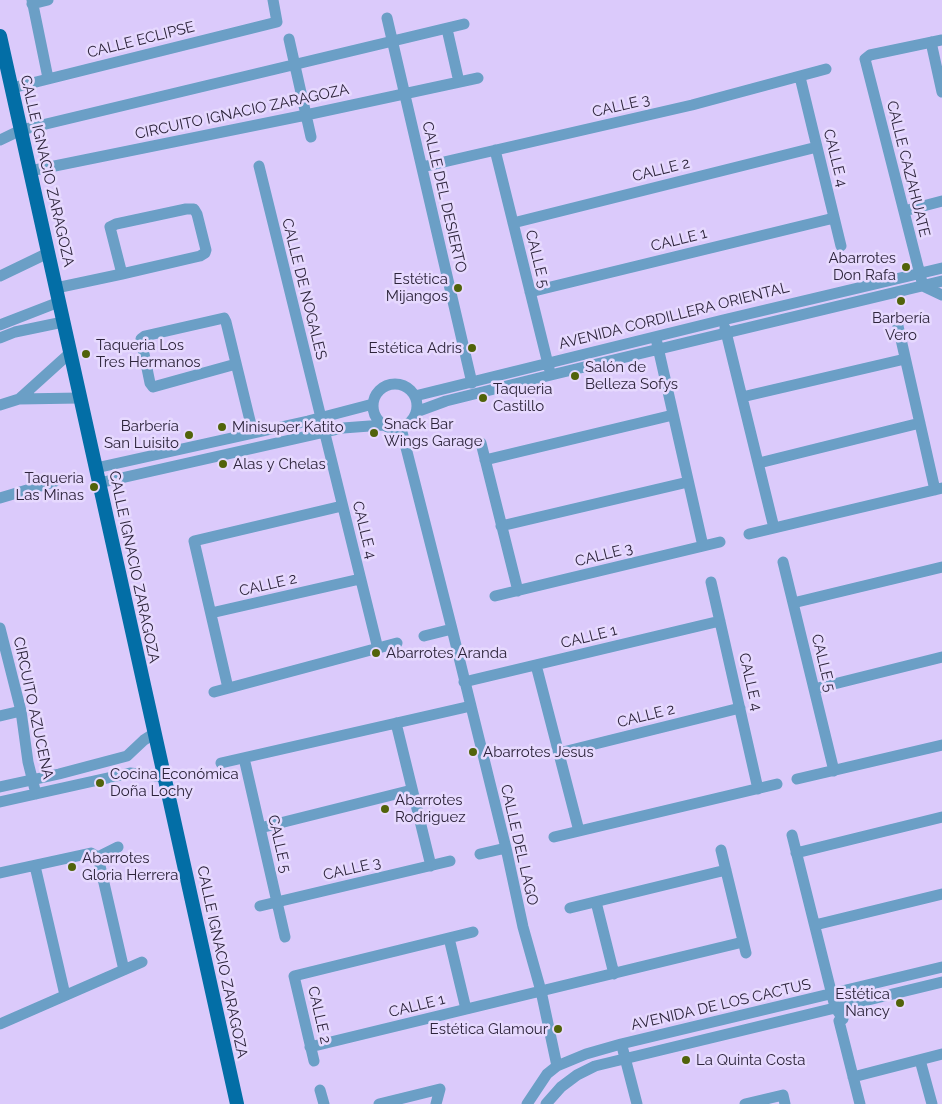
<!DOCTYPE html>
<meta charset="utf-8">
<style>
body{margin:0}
canvas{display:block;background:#dbcafb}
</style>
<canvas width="942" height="1104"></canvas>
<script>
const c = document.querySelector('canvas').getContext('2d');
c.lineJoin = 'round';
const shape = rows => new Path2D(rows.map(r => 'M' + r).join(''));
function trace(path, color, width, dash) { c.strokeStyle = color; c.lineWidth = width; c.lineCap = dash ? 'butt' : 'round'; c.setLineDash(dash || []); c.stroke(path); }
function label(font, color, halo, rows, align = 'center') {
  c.font = font + ' Raleway,sans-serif'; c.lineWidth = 5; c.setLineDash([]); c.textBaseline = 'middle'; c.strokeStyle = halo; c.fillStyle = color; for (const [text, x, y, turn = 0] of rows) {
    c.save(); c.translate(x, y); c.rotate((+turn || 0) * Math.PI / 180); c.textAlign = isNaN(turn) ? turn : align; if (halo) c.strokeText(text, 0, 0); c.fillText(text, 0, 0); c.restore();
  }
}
const minor = shape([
 [32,0,48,78],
 [32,4,48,0],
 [387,18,472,383],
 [447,29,459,82],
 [289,39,311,137],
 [942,40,870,55,865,59,923,286,942,295],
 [931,42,942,92],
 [800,77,841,246],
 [12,88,277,22,273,0],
 [0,140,21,130,464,24],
 [495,150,549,368],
 [259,166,378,649],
 [422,167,692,105,826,69],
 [30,171,306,115,478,78],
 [904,211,942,201],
 [513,223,817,147],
 [0,276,48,253],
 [56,288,122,274,200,256,205,253,206,250,197,214,194,209,186,209,116,224,110,227,122,274],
 [530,292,834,218],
 [0,325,59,302],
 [898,326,935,490],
 [725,328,774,528],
 [0,338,15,332,63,322],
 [657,343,703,546],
 [236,364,153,387,150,383,141,339,145,336,224,318,226,322,253,433],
 '373 406a22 22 0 1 1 44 0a22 22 0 1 1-44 0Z',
 [415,396,723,320,942,268],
 [742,397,905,359],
 [19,399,70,353],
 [0,405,19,399,80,398],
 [416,412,446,401,551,375,942,281],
 [401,428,452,629,506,848,523,927,541,991,557,1066],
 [481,443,518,591],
 [485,460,673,415],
 [759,463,920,423],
 [96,468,308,421,373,404],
 [99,483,343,428,383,425],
 [0,498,54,482],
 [501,526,688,482],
 [749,534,942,488],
 [783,562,834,771],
 [711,582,758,789],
 [495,596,720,542],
 [793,603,942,567],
 [211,613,360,579],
 [0,628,21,711,28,762,36,794],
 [424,636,452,629],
 [536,665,579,831],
 [464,682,720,621],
 [228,688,194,541,342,506],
 [814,689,942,657],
 [214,692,397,643],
 [0,716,21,711],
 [396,723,431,866],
 [559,753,740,708],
 [244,758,285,937],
 [221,763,471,706],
 [797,779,942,745],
 [0,787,59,774,127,756,144,740,155,733],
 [0,802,130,773,164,777],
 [260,828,412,790],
 [792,835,835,1007,843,1019,839,1021,860,1104],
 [554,837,777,784],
 [721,850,746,953],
 [796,853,942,817],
 [480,854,506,848],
 [98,857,118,847],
 [35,866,65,995],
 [0,873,91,853,98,857,124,970],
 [596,902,614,974],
 [260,906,450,861],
 [570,908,726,870],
 [815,925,942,894],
 [449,938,466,1009],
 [0,1024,142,962],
 [310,1047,743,942],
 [623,1050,637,1104],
 [920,1060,932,1104],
 [314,1061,294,976,473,932],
 [853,1077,942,1054],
 [320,1090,324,1104],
 [379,1104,440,1089,436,1104],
 [527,1104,547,1074,557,1066,586,1054,621,1044,942,967],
 [546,1104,561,1087,577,1075,595,1066,942,982],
 [745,1104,783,1095,785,1104]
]);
const major = shape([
 [0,36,237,1104]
]);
const markers = [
 [906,267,5,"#51630a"],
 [458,288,5,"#51630a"],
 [901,301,5,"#51630a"],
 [472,348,5,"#51630a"],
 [86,354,5,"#51630a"],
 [575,376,5,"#51630a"],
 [483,398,5,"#51630a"],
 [222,427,5,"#51630a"],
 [374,433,5,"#51630a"],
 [189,435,5,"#51630a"],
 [223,464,5,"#51630a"],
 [94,487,5,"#51630a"],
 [376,653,5,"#51630a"],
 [473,752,5,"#51630a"],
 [100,783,5,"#51630a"],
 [385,809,5,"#51630a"],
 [72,867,5,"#51630a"],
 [900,1003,5,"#51630a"],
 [558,1029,5,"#51630a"],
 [686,1060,5,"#51630a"]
];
const streetNames = [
 ["CALLE ECLIPSE",141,40,-14],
 ["CALLE 3",621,106,-13],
 ["CIRCUITO IGNACIO ZARAGOZA",242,112,-12],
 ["CALLE 4",835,158,76],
 ["CALLE CAZAHUATE",908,169,76],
 ["CALLE 2",661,170,-14],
 ["CALLE IGNACIO ZARAGOZA",47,171,77],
 ["CALLE DEL DESIERTO",444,197,77],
 ["CALLE 1",679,240,-14],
 ["CALLE 5",537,259,76],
 ["CALLE DE NOGALES",304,289,76],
 ["AVENIDA CORDILLERA ORIENTAL",674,316,-14],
 ["CALLE 4",364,530,76],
 ["CALLE 3",604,555,-14],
 ["CALLE IGNACIO ZARAGOZA",134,567,78],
 ["CALLE 2",268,585,-13],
 ["CALLE 1",589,637,-14],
 ["CALLE 5",823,663,76],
 ["CALLE 4",750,682,77],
 ["CIRCUITO AZUCENA",33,708,78],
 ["CALLE 2",646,716,-14],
 ["CALLE 5",279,844,77],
 ["CALLE DEL LAGO",519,845,77],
 ["CALLE 3",352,869,-13],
 ["CALLE IGNACIO ZARAGOZA",222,962,78],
 ["AVENIDA DE LOS CACTUS",721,1005,-13],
 ["CALLE 1",417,1006,-14],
 ["CALLE 2",319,1015,77]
];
const poiNames = [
 ["Abarrotes",896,258,"right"],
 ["Don Rafa",896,275,"right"],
 ["Estética",448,279,"right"],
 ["Mijangos",448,296,"right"],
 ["Barbería",901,318,"center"],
 ["Vero",901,335,"center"],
 ["Taqueria Los",96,345],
 ["Tres Hermanos",96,362],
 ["Estética Adris",462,348,"right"],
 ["Salón de",585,367],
 ["Belleza Sofys",585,384],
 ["Taqueria",493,389],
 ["Castillo",493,406],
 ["Snack Bar",384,424],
 ["Wings Garage",384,441],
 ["Barbería",179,426,"right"],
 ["San Luisito",179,443,"right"],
 ["Minisuper Katito",232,427],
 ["Alas y Chelas",233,464],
 ["Taqueria",84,478,"right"],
 ["Las Minas",84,495,"right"],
 ["Abarrotes Aranda",386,653],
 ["Abarrotes Jesus",483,752],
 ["Cocina Económica",110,774],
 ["Doña Lochy",110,791],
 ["Abarrotes",395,800],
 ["Rodriguez",395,817],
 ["Abarrotes",82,858],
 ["Gloria Herrera",82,875],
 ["Estética",890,994,"right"],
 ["Nancy",890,1011,"right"],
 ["Estética Glamour",548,1029,"right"],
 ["La Quinta Costa",696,1060]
];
trace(minor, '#6b9fc6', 11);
trace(major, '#036ea6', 14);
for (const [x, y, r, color] of markers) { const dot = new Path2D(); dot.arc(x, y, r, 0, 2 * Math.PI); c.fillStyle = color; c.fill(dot); trace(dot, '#e6d9fe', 2); }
label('15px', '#2d243b', '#e6d9fe', streetNames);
label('15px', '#2d243b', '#e6d9fe', poiNames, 'left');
</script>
